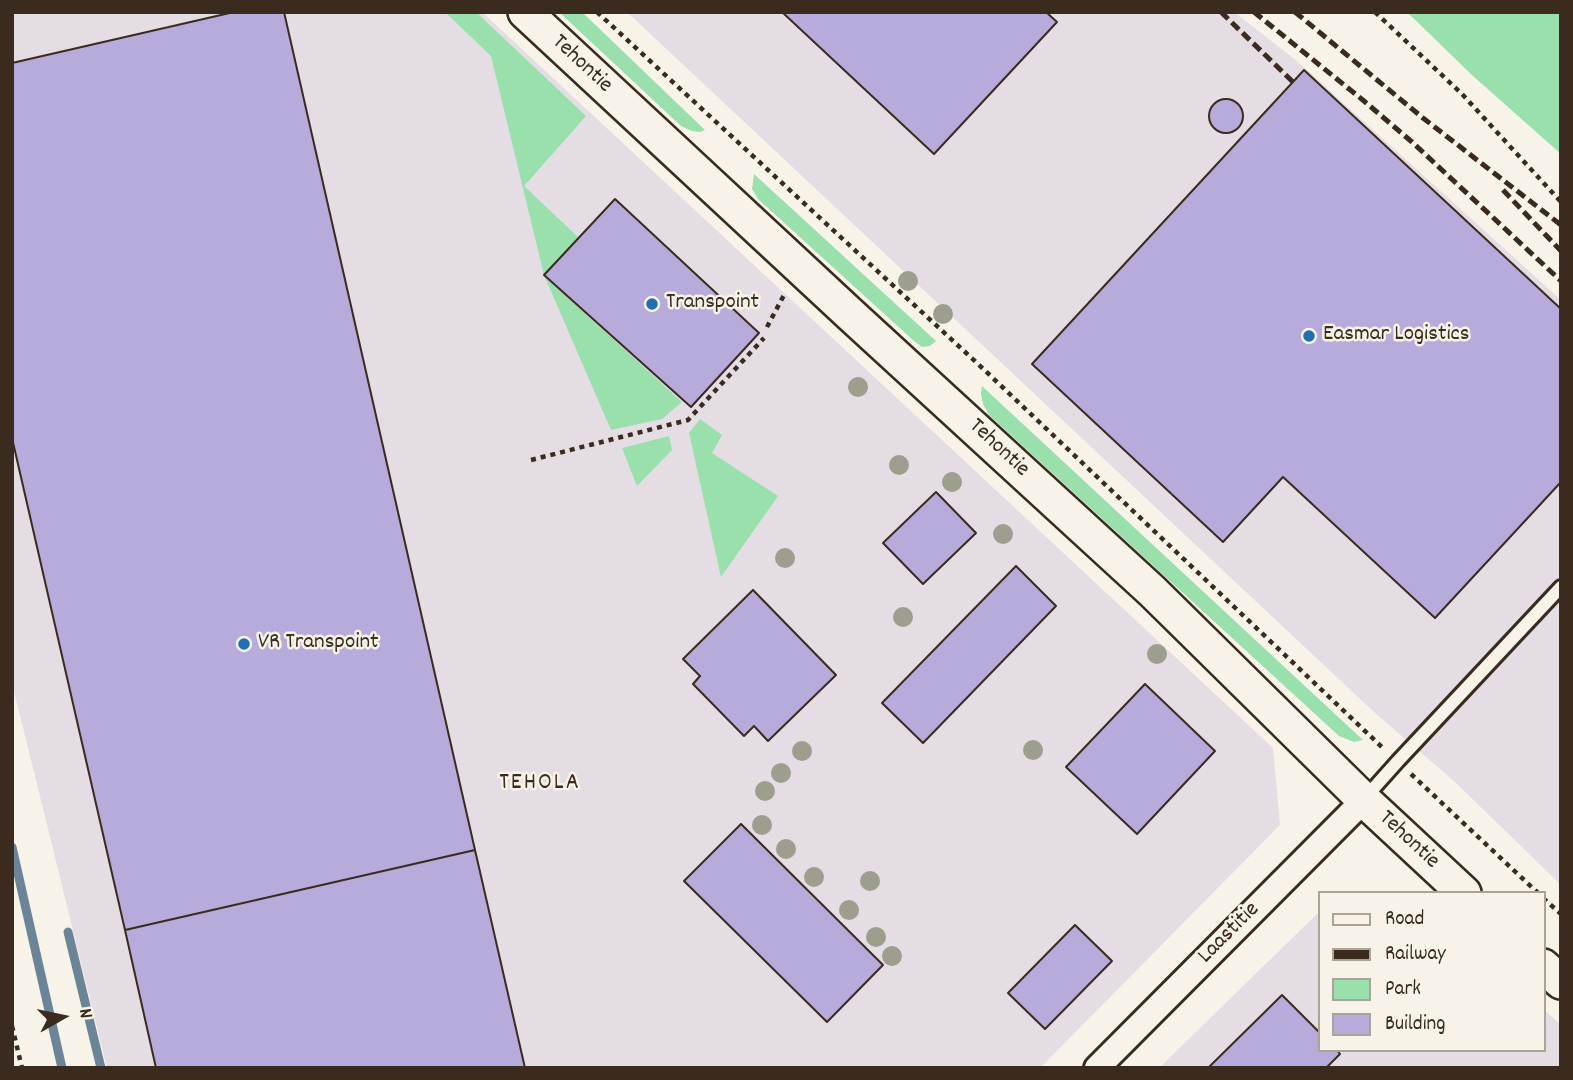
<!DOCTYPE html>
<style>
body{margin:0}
#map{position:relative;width:1573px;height:1080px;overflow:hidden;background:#f7f3e8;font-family:Dekko,sans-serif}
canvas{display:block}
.frame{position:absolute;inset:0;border:14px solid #3b2a1e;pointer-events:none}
.legend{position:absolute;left:1318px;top:891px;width:228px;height:161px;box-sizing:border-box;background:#f7f3e8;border:2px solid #aca397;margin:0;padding:9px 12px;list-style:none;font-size:21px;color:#3b2a1e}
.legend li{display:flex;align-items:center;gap:14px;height:35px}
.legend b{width:35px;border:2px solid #aca397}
.north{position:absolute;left:28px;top:982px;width:70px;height:70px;-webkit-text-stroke:5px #f7f3e8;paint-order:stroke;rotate:81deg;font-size:19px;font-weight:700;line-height:28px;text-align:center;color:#3b2a1e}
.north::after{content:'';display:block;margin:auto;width:24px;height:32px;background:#3b2a1e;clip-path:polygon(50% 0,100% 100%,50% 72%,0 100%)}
</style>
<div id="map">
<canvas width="1573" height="1080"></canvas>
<div class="frame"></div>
<ul class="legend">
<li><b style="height:9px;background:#f7f3e8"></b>Road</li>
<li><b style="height:9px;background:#3b2a1e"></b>Railway</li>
<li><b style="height:19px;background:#9ae0ad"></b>Park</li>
<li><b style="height:19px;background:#b7abdb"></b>Building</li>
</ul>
<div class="north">N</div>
</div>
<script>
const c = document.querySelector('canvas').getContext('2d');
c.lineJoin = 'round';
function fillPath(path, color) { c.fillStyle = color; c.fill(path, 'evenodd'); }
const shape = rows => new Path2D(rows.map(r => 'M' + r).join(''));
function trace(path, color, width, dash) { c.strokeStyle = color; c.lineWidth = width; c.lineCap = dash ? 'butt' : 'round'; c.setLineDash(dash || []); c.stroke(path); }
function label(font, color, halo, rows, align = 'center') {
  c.font = font + ' Dekko,sans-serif'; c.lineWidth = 5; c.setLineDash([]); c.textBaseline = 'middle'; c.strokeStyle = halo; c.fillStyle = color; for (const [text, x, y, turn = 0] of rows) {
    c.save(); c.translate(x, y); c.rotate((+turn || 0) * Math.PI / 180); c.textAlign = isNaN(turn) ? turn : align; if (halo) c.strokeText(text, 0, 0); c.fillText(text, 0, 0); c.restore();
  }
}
const built = shape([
 [12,12,482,12,1273,748,1280,825,1040,1068,107,1068,12,683],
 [627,12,1234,12,1297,61,1561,300,1561,885,1455,782,1374,712],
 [1319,912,1319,1050,1543,1050,1543,1009,1561,1025,1561,1068,1159,1068]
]);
const green = shape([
 [445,12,476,12,586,116,524,186,579,238,544,276,682,402,662,419,611,430,544,275,491,56],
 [559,12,582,12,705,130,700,132,692,131,681,126],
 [1407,12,1561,12,1561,154,1473,76],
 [754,174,936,341,930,346,922,347,914,341,758,199,752,189],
 [982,386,1363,740,1354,742,1339,736,989,415,983,404,981,394],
 [700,419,722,435,712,453,778,496,721,577,689,433],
 [669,436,672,450,637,486,622,448]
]);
const stream = shape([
 [12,847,62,1068],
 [68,932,101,1068]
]);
const building = shape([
 [234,12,284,12,475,850,125,930,12,438,12,63,234,12],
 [782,12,1046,12,1057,22,934,154,782,12],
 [1304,70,1561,309,1561,482,1435,618,1283,477,1223,542,1032,364,1304,70],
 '1209 116a17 17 0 1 1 34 0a17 17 0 1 1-34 0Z',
 [615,199,759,333,691,407,544,275,615,199],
 [936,492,976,533,923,584,883,543,936,492],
 [1016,566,1056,606,923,743,882,703,1016,566],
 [753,590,836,675,768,741,754,726,744,736,693,684,700,676,683,659,753,590],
 [1145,684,1215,751,1137,834,1066,767,1145,684],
 [741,824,883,965,827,1022,684,881,741,824],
 [475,850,525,1068,156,1068,125,930,475,850],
 [1075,925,1112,961,1045,1029,1008,993,1075,925],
 [1282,995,1319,1032,1319,1050,1337,1050,1340,1054,1326,1068,1208,1068,1282,995]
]);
const path = shape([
 [597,12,977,363,1384,749],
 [1375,12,1462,94,1561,202],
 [767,327,784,295],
 [531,460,688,420,764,338],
 [1411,774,1538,893],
 [1543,898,1561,914],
 [12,1026,22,1068]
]);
const lane = shape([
 [1364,799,1398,761,1561,587]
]);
const street = shape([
 [1097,1068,1364,800]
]);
const secondary = shape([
 [525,12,851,315,1152,591,1364,800,1464,893],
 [1543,966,1561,982]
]);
const rail = shape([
 [1221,12,1293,82],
 [1254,12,1364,101,1412,142,1561,281],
 [1295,12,1423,118,1561,225],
 [1503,190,1561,251]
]);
const trees = [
 [908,281],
 [943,314],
 [858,387],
 [899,465],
 [952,482],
 [1003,534],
 [785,558],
 [903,617],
 [1157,654],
 [1033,750],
 [802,751],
 [781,773],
 [765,791],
 [762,825],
 [786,849],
 [814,877],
 [870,881],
 [849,910],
 [876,937],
 [892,956]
];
const markers = [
 [652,304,7,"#1f6fb2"],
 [1309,336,7,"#1f6fb2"],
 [244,644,7,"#1f6fb2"]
];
const streetNames = [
 ["Tehontie",581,65,43],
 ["Tehontie",998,449,43],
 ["Tehontie",1408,841,43],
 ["Laastitie",1230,934,-45]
];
const poiNames = [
 ["Transpoint",666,304],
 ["Easmar Logistics",1323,336],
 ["VR Transpoint",258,644]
];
const neighbourhoodNames = [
 ["TEHOLA",540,785]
];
fillPath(built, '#e4dde4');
fillPath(green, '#9ae0ad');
trace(stream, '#6c8498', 9);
fillPath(building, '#b7abdb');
trace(building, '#3b2a1e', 2);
trace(lane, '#3b2a1e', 18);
trace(street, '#3b2a1e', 30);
trace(secondary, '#3b2a1e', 38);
trace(path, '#3b2a1e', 4.5, [5, 5]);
trace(lane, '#f7f3e8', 12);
trace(street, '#f7f3e8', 24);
trace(secondary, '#f7f3e8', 33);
trace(rail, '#3b2a1e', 5, [10, 5]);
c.fillStyle = '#9d9e8d';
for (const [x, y] of trees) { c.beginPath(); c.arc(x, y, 10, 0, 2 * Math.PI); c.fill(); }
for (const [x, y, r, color] of markers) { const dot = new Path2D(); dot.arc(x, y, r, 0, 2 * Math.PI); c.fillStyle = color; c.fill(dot); trace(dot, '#f7f3e8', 2.5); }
label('23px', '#3b2a1e', '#f7f3e8', streetNames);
label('23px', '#3b2a1e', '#f7f3e8', poiNames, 'left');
c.letterSpacing = '2px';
label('24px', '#3b2a1e', '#f7f3e8', neighbourhoodNames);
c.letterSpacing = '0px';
</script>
